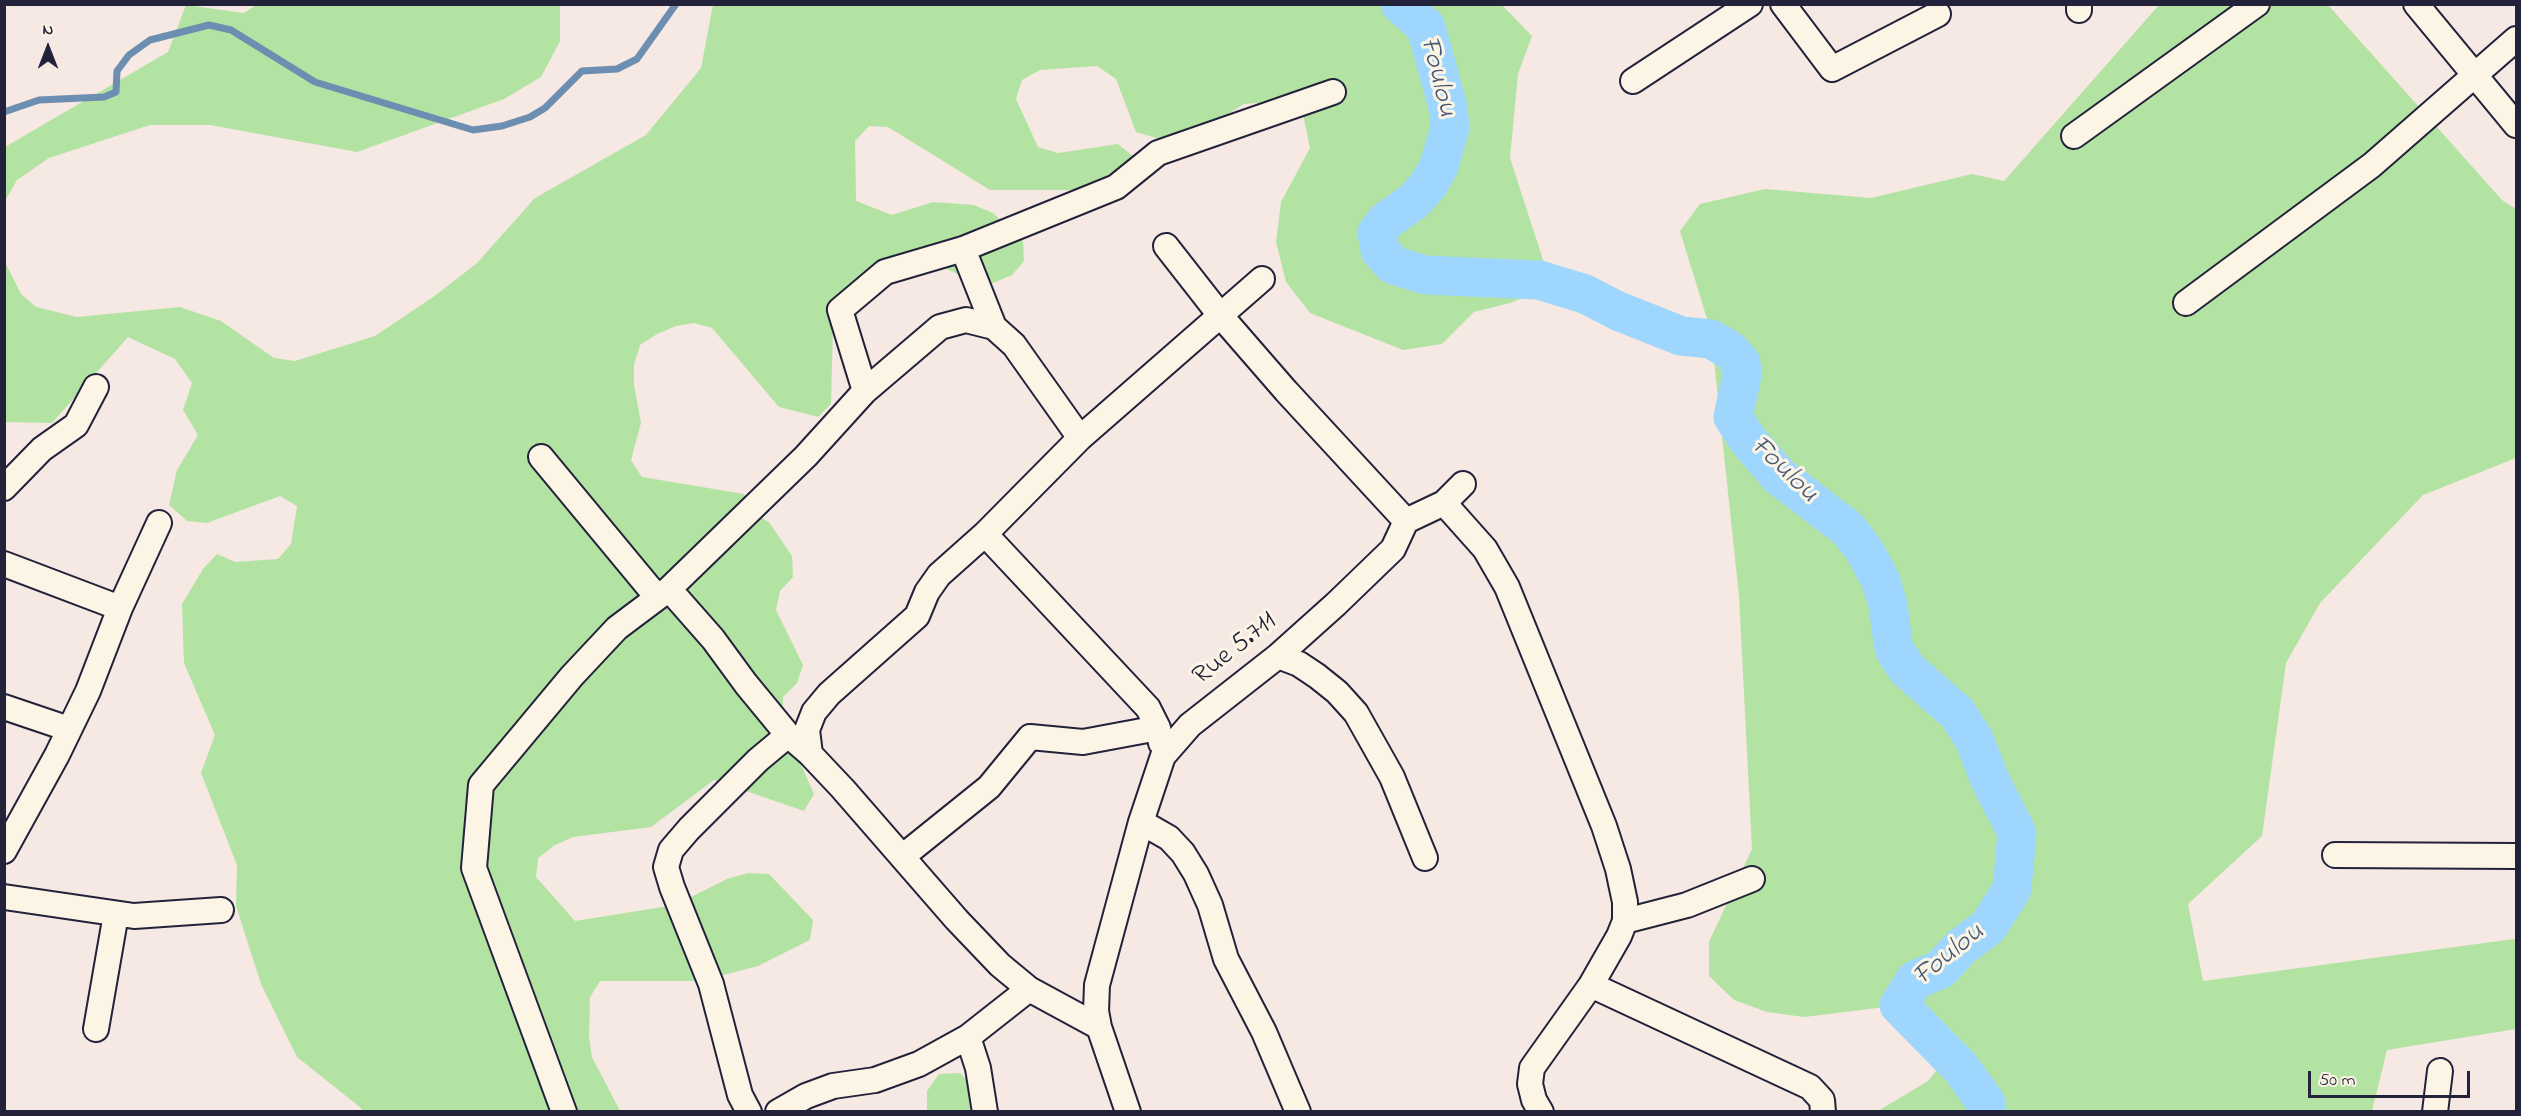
<!DOCTYPE html>
<style>
body{margin:0}
#map{position:relative;width:2521px;height:1116px;overflow:hidden;background:#f6e8e2;font-family:"Indie Flower",sans-serif}
canvas{display:block}
.frame{position:absolute;inset:0;border:6px solid #22223b;pointer-events:none}
.north{position:absolute;left:18px;top:18px;width:60px;height:60px;-webkit-text-stroke:4px #fcf5e5;paint-order:stroke;rotate:0deg;font-size:16px;font-weight:700;line-height:24px;text-align:center;color:#22223b}
.north::after{content:'';display:block;margin:auto;width:21px;height:27px;background:#22223b;clip-path:polygon(50% 0,100% 100%,50% 72%,0 100%)}
.scale{position:absolute;left:2308px;top:1071px;width:162px;height:27px;box-sizing:border-box;border:3px solid #22223b;border-top:0;padding-left:8px;font-size:18px;line-height:21px;white-space:nowrap;color:#22223b;-webkit-text-stroke:4px #fcf5e5;paint-order:stroke}
</style>
<div id="map">
<canvas width="2521" height="1116"></canvas>
<div class="frame"></div>
<div class="north">N</div>
<div class="scale">50 m</div>
</div>
<script>
const c = document.querySelector('canvas').getContext('2d');
c.lineJoin = 'round';
function fillPath(path, color) { c.fillStyle = color; c.fill(path, 'evenodd'); }
const shape = rows => new Path2D(rows.map(r => 'M' + r).join(''));
function trace(path, color, width, dash) { c.strokeStyle = color; c.lineWidth = width; c.lineCap = dash ? 'butt' : 'round'; c.setLineDash(dash || []); c.stroke(path); }
function label(font, color, halo, rows, align = 'center') {
  c.font = font + ' "Indie Flower",sans-serif'; c.lineWidth = 6; c.setLineDash([]); c.textBaseline = 'middle'; c.strokeStyle = halo; c.fillStyle = color; for (const [text, x, y, turn = 0] of rows) {
    c.save(); c.translate(x, y); c.rotate((+turn || 0) * Math.PI / 180); c.textAlign = isNaN(turn) ? turn : align; if (halo) c.strokeText(text, 0, 0); c.fillText(text, 0, 0); c.restore();
  }
}
const green = shape([
 [1501,4,1532,36,1518,74,1510,158,1557,303,1535,293,1510,303,1474,312,1442,344,1403,350,1310,313,1286,282,1276,242,1281,202,1310,148,1302,110,1283,101,1244,104,1195,135,1156,138,1136,132,1116,79,1097,66,1040,70,1022,80,1016,99,1038,147,1058,153,1118,144,1134,157,1086,190,990,190,888,127,869,126,855,141,856,201,892,215,933,202,974,205,993,213,1023,241,1024,261,1012,275,993,283,973,281,916,255,878,262,851,289,833,324,831,404,818,417,779,407,712,328,694,323,676,326,657,334,640,345,634,365,634,385,641,423,631,460,642,477,744,494,751,512,769,522,792,556,793,577,780,591,776,610,803,665,797,683,783,697,783,716,788,735,814,794,804,811,714,780,651,827,573,837,555,845,538,858,536,877,575,921,675,905,727,879,748,873,769,874,813,920,810,940,758,966,701,981,600,981,590,997,589,1037,592,1057,620,1111,362,1112,361,1108,297,1057,261,984,236,906,237,865,201,773,215,735,184,663,182,604,203,569,217,554,235,562,278,559,291,544,297,506,280,496,207,523,187,521,169,505,177,470,198,435,183,410,192,383,175,359,128,337,52,423,5,422,4,260,21,294,36,307,77,317,180,307,221,321,274,358,295,361,375,336,436,295,477,263,535,198,646,135,701,68,713,5],
 [256,5,560,5,560,41,541,77,504,99,357,152,210,125,150,125,49,158,17,180,5,201,5,147,168,52,186,5,244,13],
 [2159,5,2328,5,2502,200,2516,209,2516,458,2423,495,2320,603,2286,663,2262,836,2188,904,2203,981,2514,939,2516,940,2516,1029,2387,1050,2372,1111,1878,1111,1928,1081,1950,1054,1941,1020,1910,1004,1804,1017,1767,1012,1734,1000,1709,976,1709,942,1752,849,1739,596,1711,332,1680,231,1700,204,1765,189,1871,198,1972,174,2004,181],
 [960,1073,973,1087,975,1111,927,1111,927,1091,939,1074]
]);
const stream = shape([
 [4,112,39,100,104,97,116,92,117,71,129,55,150,40,209,25,231,30,315,82,473,130,502,126,530,117,545,108,582,71,617,69,637,59,676,4]
]);
const river = shape([
 [1400,4,1426,27,1448,108,1450,128,1439,166,1429,184,1415,200,1386,221,1377,233,1380,250,1393,265,1425,275,1539,280,1585,294,1618,311,1681,336,1711,339,1731,351,1741,363,1742,376,1733,417,1748,440,1779,476,1848,529,1864,550,1881,581,1888,606,1894,649,1907,669,1957,713,1974,739,1989,778,2017,833,2012,889,1988,927,1961,947,1941,969,1915,980,1899,1005,1961,1068,1986,1103,1986,1112]
]);
const street = shape([
 [1783,4,1832,69,1938,14],
 [2079,4,2079,10],
 [2416,4,2516,125],
 [1633,81,1750,4],
 [2074,136,2257,4],
 [963,249,994,327],
 [2186,303,2372,165,2516,39],
 [865,391,840,310,885,272,963,249,1116,187,1158,153,1333,92],
 [541,457,657,597],
 [4,488,42,449,76,425,96,387],
 [1444,503,1485,549,1507,587,1604,826,1618,869,1625,902,1625,921,1619,936,1591,985,1532,1068,1530,1084,1534,1100,1541,1112],
 [1406,521,1444,503,1463,484],
 [985,534,1148,708,1158,728,1161,743],
 [4,564,120,608],
 [669,589,713,639,746,684,788,735,810,754,843,789,957,920,1000,965,1029,989,1099,1027],
 [1278,656,1299,664,1317,676,1337,692,1356,713,1392,777,1425,858],
 [4,707,69,729],
 [810,754,807,730,814,712,829,694,917,616,927,592,939,575,985,534,1080,438,1262,279],
 [1141,822,1169,838,1183,853,1196,874,1210,905,1226,959,1264,1032,1298,1112],
 [4,851,57,755,88,691,120,608,159,523],
 [2335,855,2516,856],
 [902,857,989,787,1030,737,1083,742,1158,728],
 [4,897,134,916,221,910],
 [1625,921,1687,905,1752,879],
 [1591,985,1810,1087,1822,1100,1823,1112],
 [96,1029,116,914],
 [968,1037,978,1068,985,1112],
 [564,1112,474,868,481,785,572,676,617,628,669,589,806,456,865,391,940,327,966,320,994,327,1014,345,1080,438],
 [749,1112,740,1095,711,984,672,887,666,867,671,850,689,829,758,760,788,735],
 [778,1112,806,1096,833,1086,875,1080,919,1064,968,1037,1029,989],
 [1128,1112,1099,1027,1096,1011,1097,985,1141,822,1163,756,1190,725,1278,656,1336,604,1393,549,1406,521,1286,391,1220,315,1166,246],
 [2435,1112,2440,1071]
]);
const streetNames = [
 ["Rue 5.711",1236,650,-39]
];
const waterNames = [
 ["Foulou",1436,77,76],
 ["Foulou",1783,471,44],
 ["Foulou",1950,956,-39]
];
fillPath(green, '#b3e3a2');
trace(stream, '#6c8eb0', 7);
trace(river, '#9ed6fe', 39);
trace(street, '#22223b', 28);
trace(street, '#fcf5e5', 24);
label('27px', '#22223b', '#fcf5e5', streetNames);
label('italic 28px', '#475876', '#fcf5e5', waterNames);
</script>
